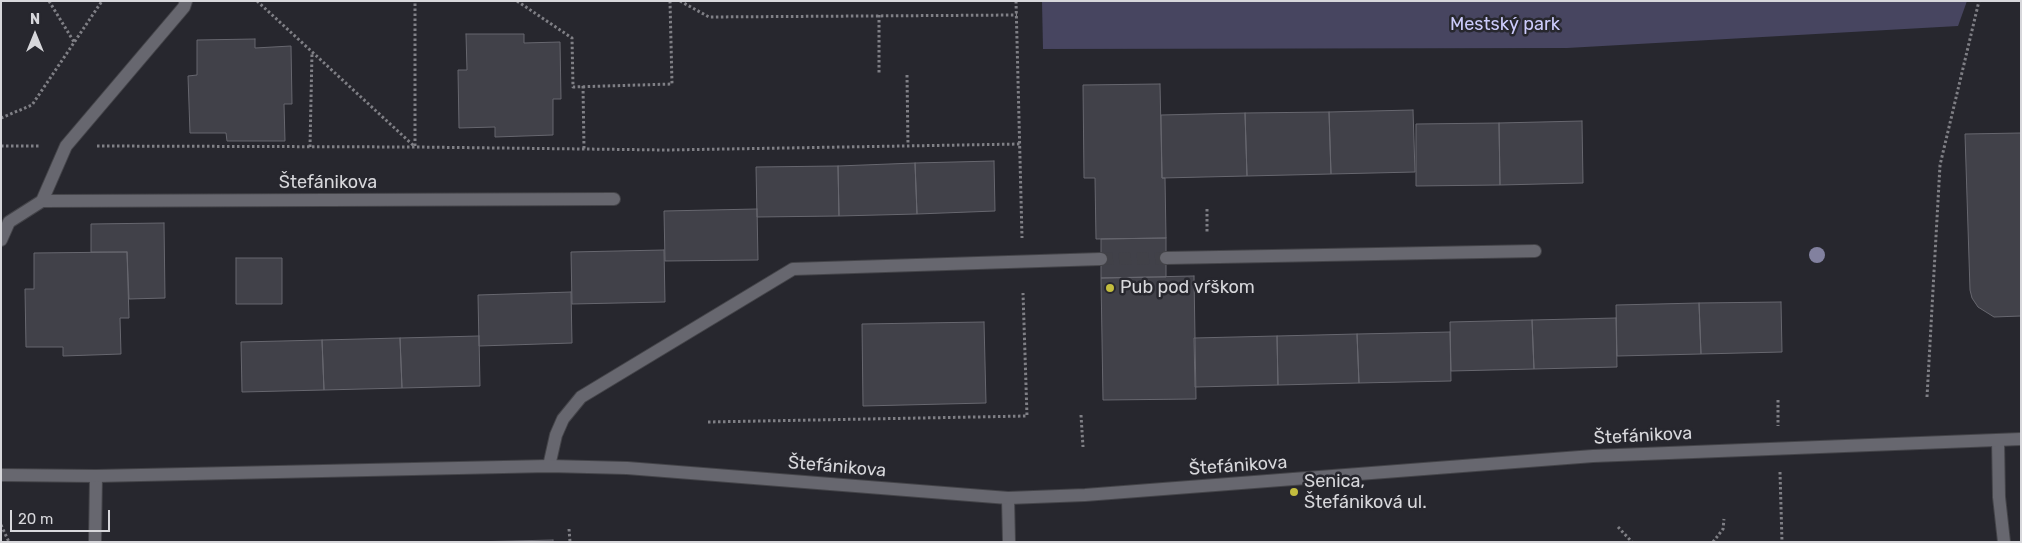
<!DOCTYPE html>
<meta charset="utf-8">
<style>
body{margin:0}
#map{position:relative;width:2022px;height:543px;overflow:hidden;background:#27272e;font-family:Rubik,sans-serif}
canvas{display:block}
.frame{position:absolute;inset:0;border:2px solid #d7d7db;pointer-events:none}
.north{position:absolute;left:10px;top:10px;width:50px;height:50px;-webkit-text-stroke:4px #27272e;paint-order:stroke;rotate:0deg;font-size:14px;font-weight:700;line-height:20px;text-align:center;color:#d7d7db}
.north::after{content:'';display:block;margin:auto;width:18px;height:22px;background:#d7d7db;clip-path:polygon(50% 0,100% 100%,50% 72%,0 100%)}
.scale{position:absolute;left:10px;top:510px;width:100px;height:22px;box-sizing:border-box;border:2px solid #d7d7db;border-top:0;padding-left:6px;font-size:15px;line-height:18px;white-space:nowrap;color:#d7d7db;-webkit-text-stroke:4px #27272e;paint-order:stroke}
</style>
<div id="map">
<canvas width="2022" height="543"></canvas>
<div class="frame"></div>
<div class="north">N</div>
<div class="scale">20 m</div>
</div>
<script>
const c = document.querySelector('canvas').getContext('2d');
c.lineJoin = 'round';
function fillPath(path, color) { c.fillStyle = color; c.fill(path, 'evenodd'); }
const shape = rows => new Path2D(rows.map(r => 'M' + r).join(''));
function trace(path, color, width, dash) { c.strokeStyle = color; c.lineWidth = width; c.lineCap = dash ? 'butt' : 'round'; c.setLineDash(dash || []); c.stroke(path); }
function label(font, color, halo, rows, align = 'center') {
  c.font = font + ' Rubik,sans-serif'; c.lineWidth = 5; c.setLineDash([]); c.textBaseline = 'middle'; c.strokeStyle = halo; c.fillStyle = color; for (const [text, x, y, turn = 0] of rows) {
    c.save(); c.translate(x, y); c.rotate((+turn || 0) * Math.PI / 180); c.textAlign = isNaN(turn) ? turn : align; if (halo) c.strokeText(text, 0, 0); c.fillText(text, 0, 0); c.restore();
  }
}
const green = shape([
 [1042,1,1967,1,1958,26,1567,48,1043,49]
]);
const building = shape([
 [466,34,524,34,524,43,560,42,561,99,553,99,553,135,495,137,495,127,459,128,458,70,467,70,466,34],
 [255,39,255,48,291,46,292,104,284,104,285,141,227,141,226,133,190,133,188,76,197,75,197,40,255,39],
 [1160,84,1162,178,1165,178,1166,238,1096,239,1095,178,1084,178,1083,85,1160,84],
 [1413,110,1415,172,1331,174,1329,112,1413,110],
 [1329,112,1331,174,1247,176,1245,113,1329,112],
 [1245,113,1247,176,1162,178,1161,115,1245,113],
 [1582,121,1583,183,1500,185,1499,123,1582,121],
 [1499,123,1500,185,1416,186,1416,124,1499,123],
 [2021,133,2021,316,1994,317,1978,307,1972,298,1970,290,1965,134,2021,133],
 [994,161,995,211,917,214,915,163,994,161],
 [915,163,917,214,839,216,838,166,915,163],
 [838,166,839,216,757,217,756,167,838,166],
 [757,209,758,260,665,261,664,211,757,209],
 [164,223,165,298,129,299,127,252,91,252,91,224,164,223],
 [1166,238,1166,277,1101,278,1101,239,1166,238],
 [664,250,665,302,572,304,571,252,664,250],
 [127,252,129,318,120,318,121,354,63,356,63,347,26,347,25,289,34,289,34,253,127,252],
 [236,258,282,258,282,304,236,304,236,258],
 [1194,276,1196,399,1103,400,1101,278,1194,276],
 [571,292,572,343,479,346,478,295,571,292],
 [1781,302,1782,352,1701,354,1699,303,1781,302],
 [1699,303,1701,354,1617,356,1616,305,1699,303],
 [1616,318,1617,367,1534,369,1532,320,1616,318],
 [1532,320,1534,369,1451,371,1450,322,1532,320],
 [984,322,986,403,863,406,862,324,984,322],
 [1450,332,1451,381,1359,383,1357,334,1450,332],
 [1357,334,1359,383,1278,385,1277,336,1357,334],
 [479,336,480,386,402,388,400,338,479,336],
 [1277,336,1278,385,1195,387,1194,338,1277,336],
 [400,338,402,388,324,390,322,340,400,338],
 [322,340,324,390,242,392,241,342,322,340],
 [553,540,553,542,470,542,553,540]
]);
const streetTunnel = shape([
 [1101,259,1166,258]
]);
const path = shape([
 [49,1,74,42],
 [257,1,414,146],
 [517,1,572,38,573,87,672,84,670,1],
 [680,1,709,17,1017,15],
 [1016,1,1022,238],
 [879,15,879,75],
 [907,75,908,145],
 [583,86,584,149],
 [1,118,32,105,102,1],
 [1,146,40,146],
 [97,146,415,147,667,150,1021,144],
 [415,146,415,1],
 [310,147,312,53],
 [1207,209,1207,233],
 [1927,397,1940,165,1979,1],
 [1778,400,1778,426],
 [1081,415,1083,447],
 [708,422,1027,416,1023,293],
 [1780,472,1782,542],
 [1,525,9,542],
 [1618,527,1632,542],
 [569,529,570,542],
 [1713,542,1723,529,1724,519]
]);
const street = shape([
 [42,201,614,199],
 [1,240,9,222,42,201,66,146,184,7,186,1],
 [1166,258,1535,251],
 [1998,440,1999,497,2004,542],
 [549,466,556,435,563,419,581,397,793,269,1101,259],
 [1008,498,1009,542],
 [95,542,96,476]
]);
const secondary = shape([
 [1,475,96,476,549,466,627,468,1008,498,1085,495,1593,456,2021,439]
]);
const trees = [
 [1817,255]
];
const markers = [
 [1110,288,5,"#c3bd3e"],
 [1294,492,5,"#c3bd3e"]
];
const parkNames = [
 ["Mestský park",1505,25]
];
const streetNames = [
 ["Štefánikova",328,183],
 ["Štefánikova",1643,436,-3],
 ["Štefánikova",1238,466,-4],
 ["Štefánikova",837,467,5]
];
const poiNames = [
 ["Pub pod vŕškom",1120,288],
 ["Senica,",1304,482],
 ["Štefániková ul.",1304,503]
];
fillPath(green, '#474560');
fillPath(building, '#414149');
trace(building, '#67676f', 1);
trace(streetTunnel, '#414148', 12, [12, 6]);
trace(street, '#444449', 14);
trace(secondary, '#444449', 14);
trace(path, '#7f7f85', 3, [2.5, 2.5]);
trace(street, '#67676f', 12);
trace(secondary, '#67676f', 12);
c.fillStyle = '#82819f';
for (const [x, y] of trees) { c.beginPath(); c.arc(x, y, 8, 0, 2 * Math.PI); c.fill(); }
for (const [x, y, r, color] of markers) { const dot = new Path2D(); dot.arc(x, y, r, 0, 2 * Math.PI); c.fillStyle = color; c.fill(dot); trace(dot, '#27272e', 2); }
label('18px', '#cccbfb', '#27272e', parkNames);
label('18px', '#d7d7db', '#27272e', streetNames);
label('18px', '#d7d7db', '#27272e', poiNames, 'left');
</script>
